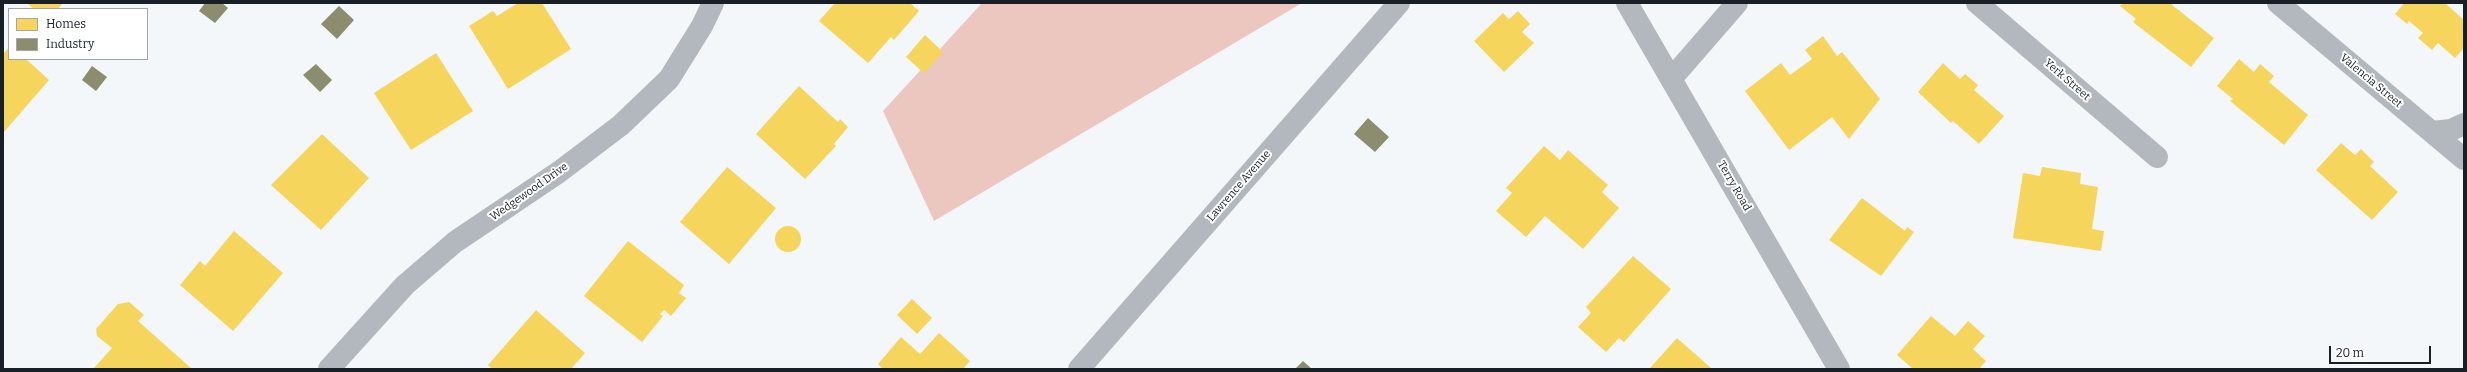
<!DOCTYPE html>
<style>
body{margin:0}
#map{position:relative;width:2467px;height:372px;overflow:hidden;background:#f4f7fa;font-family:Bitter,serif}
canvas{display:block}
.frame{position:absolute;inset:0;border:4px solid #191f26;pointer-events:none}
.legend{position:absolute;left:8px;top:8px;width:140px;height:52px;box-sizing:border-box;background:#fff;border:1px solid #a3a5a8;margin:0;padding:5px 7px;list-style:none;font-size:12px;color:#191f26}
.legend li{display:flex;align-items:center;gap:8px;height:20px}
.legend b{width:20px;border:1px solid #a3a5a8}
.scale{position:absolute;left:2329px;top:346px;width:102px;height:18px;box-sizing:border-box;border:2px solid #191f26;border-top:0;padding-left:5px;font-size:12px;line-height:14px;white-space:nowrap;color:#191f26;-webkit-text-stroke:3px #fff;paint-order:stroke}
</style>
<div id="map">
<canvas width="2467" height="372"></canvas>
<div class="frame"></div>
<ul class="legend">
<li><b style="height:11px;background:#f6d55c"></b>Homes</li>
<li><b style="height:11px;background:#8c8c6e"></b>Industry</li>
</ul>
<div class="scale">20 m</div>
</div>
<script>
const c = document.querySelector('canvas').getContext('2d');
c.lineJoin = 'round';
function fillPath(path, color) { c.fillStyle = color; c.fill(path, 'evenodd'); }
const shape = rows => new Path2D(rows.map(r => 'M' + r).join(''));
function trace(path, color, width, dash) { c.strokeStyle = color; c.lineWidth = width; c.lineCap = dash ? 'butt' : 'round'; c.setLineDash(dash || []); c.stroke(path); }
function label(font, color, halo, rows, align = 'center') {
  c.font = font + ' Bitter,serif'; c.lineWidth = 4; c.setLineDash([]); c.textBaseline = 'middle'; c.strokeStyle = halo; c.fillStyle = color; for (const [text, x, y, turn = 0] of rows) {
    c.save(); c.translate(x, y); c.rotate((+turn || 0) * Math.PI / 180); c.textAlign = isNaN(turn) ? turn : align; if (halo) c.strokeText(text, 0, 0); c.fillText(text, 0, 0); c.restore();
  }
}
const forest = shape([
 [982,3,1302,3,934,221,883,111]
]);
const homes = shape([
 [27,3,63,3,58,9,34,9],
 [518,3,542,3,571,49,508,89,469,26,493,11,497,16],
 [835,3,910,3,919,11,894,40,891,37,868,63,819,21],
 [2123,3,2173,3,2172,5,2214,38,2191,67,2133,22,2136,19,2120,6],
 [2404,3,2445,3,2464,20,2464,48,2455,58,2438,43,2432,50,2418,38,2423,33,2409,21,2407,24,2395,14],
 [1518,11,1530,24,1522,32,1534,43,1504,72,1474,41,1503,13,1509,19],
 [925,35,943,52,924,73,906,57],
 [1823,36,1837,56,1842,52,1880,99,1849,139,1832,117,1789,150,1745,91,1781,63,1790,75,1812,59,1805,50],
 [9,47,9,59,26,59,49,80,3,133,3,54],
 [436,53,473,111,411,150,374,93],
 [2239,59,2254,72,2260,64,2274,76,2269,82,2308,115,2284,145,2230,101,2233,99,2217,86],
 [1943,63,1960,79,1965,74,1978,85,1974,90,2004,116,1979,144,1953,121,1951,123,1918,92],
 [799,86,838,122,840,119,848,127,834,144,836,146,805,179,756,134],
 [322,134,369,178,321,230,271,185],
 [2341,143,2355,155,2361,149,2374,162,2370,166,2398,192,2372,220,2316,170],
 [1544,146,1560,160,1568,150,1608,185,1602,192,1619,208,1583,249,1545,216,1526,237,1496,211,1512,193,1506,188],
 [727,167,776,208,729,264,680,222],
 [2042,167,2081,173,2080,184,2098,187,2092,229,2104,231,2101,251,2013,238,2023,173,2040,176],
 [1862,198,1905,231,1907,227,1914,232,1881,276,1829,240],
 '775 239a13 13 0 1 1 26 0a13 13 0 1 1-26 0Z',
 [234,231,283,273,233,331,180,285,200,261,205,266],
 [628,241,684,285,679,293,686,298,671,316,664,310,660,314,663,316,642,342,584,296],
 [1633,256,1671,289,1624,342,1619,338,1606,352,1578,327,1591,313,1586,307],
 [912,299,932,318,917,334,897,315],
 [129,302,144,315,138,321,192,369,93,369,112,348,97,336,96,329,118,304],
 [536,310,585,353,571,369,492,369,488,365],
 [1931,316,1955,336,1968,321,1985,336,1973,349,1986,361,1979,369,1913,369,1897,355],
 [939,333,970,361,963,369,883,369,878,364,901,337,920,354],
 [1677,338,1711,368,1710,369,1649,369]
]);
const industry = shape([
 [205,3,222,3,228,8,215,23,199,11],
 [339,6,354,20,337,39,321,24],
 [316,64,332,80,320,92,303,75],
 [92,66,107,77,96,91,82,80],
 [1368,118,1389,137,1375,152,1354,134],
 [1303,361,1312,369,1295,369]
]);
const minor = shape([
 [1627,3,1839,369],
 [1977,3,2157,157],
 [2278,3,2464,159],
 [1672,78,1737,3],
 [2432,132,2451,130,2464,124],
 [329,369,405,285,455,242,559,172,621,125,669,79,702,26,713,3],
 [1079,369,1399,3]
]);
const streetNames = [
 ["Yerk Street",2067,80,41],
 ["Valencia Street",2371,81,40],
 ["Lawrence Avenue",1239,186,-49],
 ["Terry Road",1734,186,60],
 ["Wedgewood Drive",529,192,-35]
];
fillPath(forest, '#ecc7bf');
fillPath(homes, '#f6d55c');
fillPath(industry, '#8c8c6e');
trace(minor, '#b3b8bf', 22);
label('11px', '#191f26', '#fff', streetNames);
</script>
